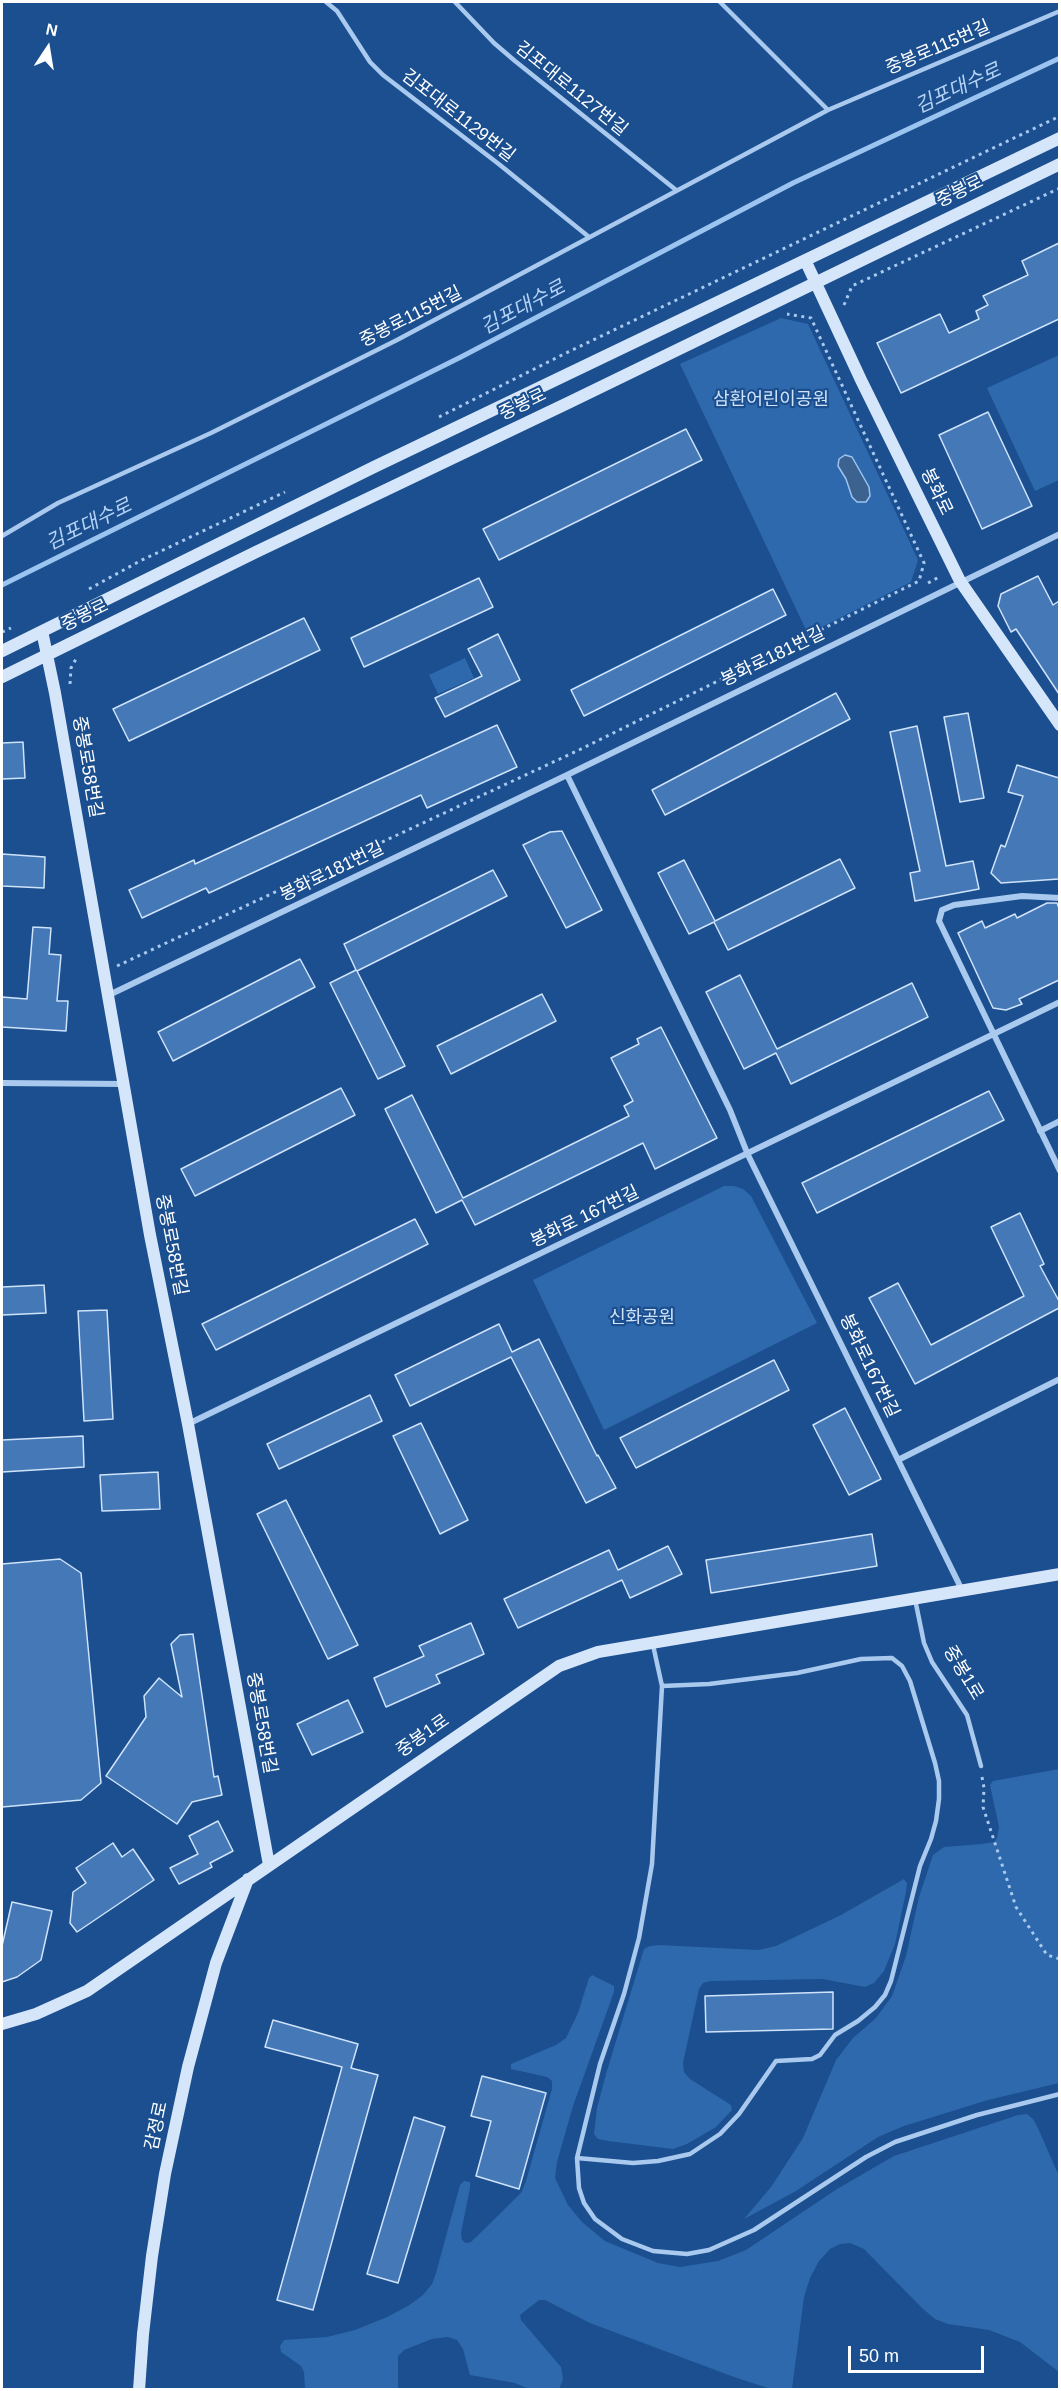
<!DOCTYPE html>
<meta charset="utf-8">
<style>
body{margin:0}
#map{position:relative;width:1061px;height:2391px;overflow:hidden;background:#1b4f8f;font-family:Arial,sans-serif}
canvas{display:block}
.frame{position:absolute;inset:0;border:3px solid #fff;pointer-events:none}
.north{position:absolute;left:18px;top:18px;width:60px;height:60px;-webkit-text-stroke:4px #1b4f8f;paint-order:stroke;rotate:12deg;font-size:16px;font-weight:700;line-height:24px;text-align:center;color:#fff}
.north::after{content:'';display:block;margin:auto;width:21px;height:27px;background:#fff;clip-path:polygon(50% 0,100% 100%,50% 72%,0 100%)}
.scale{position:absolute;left:848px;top:2346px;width:136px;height:27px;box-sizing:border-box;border:3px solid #fff;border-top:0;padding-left:8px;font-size:18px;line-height:21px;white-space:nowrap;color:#fff;-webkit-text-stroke:4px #1b4f8f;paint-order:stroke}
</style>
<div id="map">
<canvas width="1061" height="2391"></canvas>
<div class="frame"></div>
<div class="north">N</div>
<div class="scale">50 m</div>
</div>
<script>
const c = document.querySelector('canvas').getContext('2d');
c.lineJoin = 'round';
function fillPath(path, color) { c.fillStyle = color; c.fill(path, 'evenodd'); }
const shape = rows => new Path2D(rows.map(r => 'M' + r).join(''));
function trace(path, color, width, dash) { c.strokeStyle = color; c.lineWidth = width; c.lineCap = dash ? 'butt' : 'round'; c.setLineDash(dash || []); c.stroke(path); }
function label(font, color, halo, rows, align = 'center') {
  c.font = font + ' Arial,"Noto Sans KR",sans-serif'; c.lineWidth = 4.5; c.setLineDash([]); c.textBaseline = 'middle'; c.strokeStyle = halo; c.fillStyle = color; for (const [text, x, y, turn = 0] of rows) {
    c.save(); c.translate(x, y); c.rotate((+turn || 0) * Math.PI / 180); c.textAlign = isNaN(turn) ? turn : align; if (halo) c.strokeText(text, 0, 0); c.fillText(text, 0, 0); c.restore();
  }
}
const green = shape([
 [781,318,808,324,918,560,911,582,808,634,680,364],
 [1059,355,1059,480,1035,491,987,388],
 [465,658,474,678,438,694,429,675],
 [724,1186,734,1186,743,1189,751,1196,817,1323,604,1430,533,1280],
 [1059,1769,1059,2083,988,2100,904,2126,878,2137,796,2191,744,2219,771,2187,803,2138,836,2060,853,2038,876,2018,892,1996,906,1956,919,1897,933,1855,944,1847,982,1844,994,1842,997,1838,999,1827,990,1785,993,1781],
 [904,1879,907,1883,906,1892,895,1944,884,1971,874,1983,865,1987,823,1979,711,1981,703,1983,699,1989,683,2063,684,2072,690,2079,731,2105,732,2110,716,2127,687,2144,673,2149,608,2141,598,2139,594,2134,597,2108,606,2074,644,1949,650,1946,659,1945,759,1950,776,1946,841,1915],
 [592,1975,614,1986,614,1992,573,2106,557,2162,555,2178,568,2205,582,2222,605,2241,658,2263,680,2267,718,2261,746,2250,837,2189,894,2156,1018,2115,1027,2114,1033,2119,1037,2126,1059,2176,1059,2372,1020,2342,989,2330,948,2324,935,2319,922,2308,864,2249,850,2243,840,2244,830,2249,819,2261,810,2278,804,2297,792,2389,771,2389,734,2377,590,2323,545,2300,539,2300,520,2315,521,2320,561,2367,563,2379,559,2389,529,2389,515,2383,470,2375,463,2349,457,2340,448,2337,432,2339,404,2350,398,2356,398,2389,305,2389,304,2372,301,2366,281,2352,280,2346,284,2340,327,2337,355,2330,387,2317,408,2306,423,2295,432,2284,436,2273,460,2185,464,2181,470,2182,470,2188,461,2233,462,2240,466,2243,471,2242,521,2193,526,2181,552,2089,552,2081,547,2077,511,2069,511,2064,556,2045,566,2038,578,2013,589,1978]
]);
const water = shape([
 [845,455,852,457,869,487,870,496,866,502,857,502,852,497,846,479,838,466,839,459,845,455]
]);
const stream = shape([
 [2,585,461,357,793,183,1060,58]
]);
const building = shape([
 [1059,243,1059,319,901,393,877,343,940,314,949,333,979,319,976,311,988,305,983,296,1028,275,1022,261,1059,243],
 [988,412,1032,506,982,529,939,435,988,412],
 [686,429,702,460,499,560,483,529,686,429],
 [1038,576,1053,605,1059,601,1059,694,1016,629,1011,632,998,606,1001,594,1038,576],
 [479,578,493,607,364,667,351,638,479,578],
 [773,589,786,615,584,716,571,690,773,589],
 [304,618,320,650,129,741,113,709,304,618],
 [498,634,520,680,445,717,435,698,482,676,468,649,498,634],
 [836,693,850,719,665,815,652,790,836,693],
 [968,713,984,798,960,802,944,717,968,713],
 [497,725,517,767,427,808,421,795,209,893,206,888,142,918,129,890,194,860,195,864,497,725],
 [917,726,946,866,973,861,979,889,915,901,910,873,920,871,890,732,917,726],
 [23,742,25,778,2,779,2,743,23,742],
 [1017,765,1059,778,1059,879,1001,883,991,873,1001,845,1005,847,1023,796,1008,792,1017,765],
 [562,831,602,910,566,928,523,845,550,832,562,831],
 [2,854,45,857,44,888,2,886,2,854],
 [840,859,855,888,728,950,714,922,689,934,658,873,684,860,715,921,840,859],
 [493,870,507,896,357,971,405,1066,378,1079,330,983,356,970,344,944,493,870],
 [1047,903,1057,903,1059,908,1059,980,1019,999,1022,1004,1006,1010,993,1008,958,933,982,921,985,928,1015,914,1017,918,1047,903],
 [33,927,51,928,49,954,61,955,57,1001,68,1001,66,1031,2,1027,2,997,27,999,33,927],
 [300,959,315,987,173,1061,158,1032,300,959],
 [740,975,777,1049,912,983,928,1017,791,1084,776,1053,744,1069,706,992,740,975],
 [542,994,556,1021,451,1074,437,1046,542,994],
 [661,1027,717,1138,655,1169,643,1143,475,1225,462,1200,436,1213,385,1109,412,1095,463,1198,629,1116,624,1106,633,1101,611,1058,639,1044,637,1039,661,1027],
 [341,1088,355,1115,195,1196,181,1169,341,1088],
 [989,1091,1004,1120,817,1213,802,1183,989,1091],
 [1020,1213,1044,1264,1040,1266,1059,1301,1059,1308,915,1384,869,1298,898,1283,931,1345,1024,1296,991,1227,1020,1213],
 [415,1219,428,1244,216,1350,202,1324,415,1219],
 [44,1285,46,1313,2,1315,2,1287,44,1285],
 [107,1310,113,1419,84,1421,78,1311,107,1310],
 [499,1324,512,1352,539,1339,597,1456,598,1455,616,1488,586,1503,511,1357,410,1406,395,1375,499,1324],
 [774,1360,789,1390,636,1468,620,1438,774,1360],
 [370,1395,382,1421,279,1469,267,1444,370,1395],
 [845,1408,881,1479,849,1495,813,1425,845,1408],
 [421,1423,468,1520,440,1534,393,1436,421,1423],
 [83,1436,84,1467,2,1472,2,1440,83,1436],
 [158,1472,160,1509,102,1511,100,1475,158,1472],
 [286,1500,358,1645,328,1659,257,1514,286,1500],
 [872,1534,877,1566,711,1593,706,1560,872,1534],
 [668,1546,682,1574,630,1598,622,1580,518,1628,504,1599,609,1550,618,1570,668,1546],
 [60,1559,81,1573,101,1783,81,1800,2,1807,2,1564,60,1559],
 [471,1623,484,1654,436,1675,440,1683,386,1707,374,1678,424,1656,419,1646,471,1623],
 [193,1634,214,1777,218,1776,222,1795,192,1802,177,1824,106,1776,146,1717,144,1696,159,1678,182,1697,171,1644,180,1635,193,1634],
 [348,1700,363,1732,312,1755,297,1724,348,1700],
 [218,1821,233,1851,210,1863,212,1867,179,1884,170,1868,198,1854,189,1836,218,1821],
 [113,1843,122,1857,133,1849,154,1880,77,1932,70,1923,73,1892,86,1883,76,1868,113,1843],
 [12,1902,52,1911,41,1960,17,1977,2,1982,2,1946,12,1902],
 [833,1992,833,2029,706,2032,705,1996,833,1992],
 [273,2020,358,2044,351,2068,378,2075,313,2310,277,2300,342,2067,265,2047,273,2020],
 [482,2076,546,2093,519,2189,476,2176,491,2121,471,2116,482,2076],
 [414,2117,445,2127,398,2283,367,2274,414,2117]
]);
const path = shape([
 [844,305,852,286,1060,188],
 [439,417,562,355,1060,116],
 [928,583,941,576],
 [89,589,140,561,285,492],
 [2,632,11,628],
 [70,684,71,668,76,659],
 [117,966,579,750,919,581,924,563,811,318,787,314],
 [982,1777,984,1788,983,1807,1016,1907,1047,1955,1060,1959]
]);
const lane = shape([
 [326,2,337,11,370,62,383,75,500,165,589,237],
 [455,2,494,43,515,61,676,190],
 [720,2,828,110],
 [2,536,58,503,211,433,397,340,828,110,1060,11],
 [915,1599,924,1643,932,1662,967,1715,981,1766],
 [653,1645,662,1686,652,1864,639,1938,624,1994,600,2064,577,2158,579,2188,584,2203,595,2219,622,2239,653,2251,687,2254,709,2250,754,2230,866,2157,895,2142,977,2115,1060,2094],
 [577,2158,633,2163,658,2161,690,2154,720,2134,739,2114,776,2061,812,2059,820,2055,835,2035,858,2021,875,2007,885,1995,891,1981,920,1866,931,1839,936,1821,939,1799,939,1781,935,1763,910,1681,902,1666,892,1658,861,1659,797,1673,709,1684,662,1686]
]);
const street = shape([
 [567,775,730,1110,748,1155,962,1590],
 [1060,898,1022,896,954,905,942,910,939,921,1060,1171],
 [109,995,567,775,1060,534],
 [2,1083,124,1084],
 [1040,1131,1060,1121],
 [188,1424,1060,1002],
 [898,1460,1060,1379]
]);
const secondary = shape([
 [806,262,861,380,960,581,1060,725],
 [42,631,55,693,150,1235,188,1424,269,1865],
 [2,651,374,467,1060,138],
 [2,677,256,552,570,402,1060,164],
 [2,2024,36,2014,87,1991,559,1666,598,1652,1060,1574],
 [139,2390,143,2334,152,2256,165,2174,188,2067,216,1963,248,1879]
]);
const streetNames = [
 ["중봉로115번길",938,48,-23],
 ["김포대로1127번길",571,89,39],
 ["김포대로1129번길",458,116,38],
 ["중봉로",960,192,-26],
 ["중봉로115번길",411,317,-27],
 ["중봉로",523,405,-26],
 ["봉화로",936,492,64],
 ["중봉로",85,616,-26],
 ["봉화로181번길",773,657,-26],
 ["중봉로58번길",87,767,80],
 ["봉화로181번길",332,872,-26],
 ["봉화로 167번길",585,1217,-26],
 ["중봉로58번길",171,1245,79],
 ["봉화로167번길",869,1366,64],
 ["중봉1로",963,1673,59],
 ["중봉로58번길",261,1723,80],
 ["중봉1로",423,1736,-35],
 ["감정로",157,2126,-78]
];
const parkNames = [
 ["삼환어린이공원",771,400],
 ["신화공원",642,1318]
];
const waterNames = [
 ["김포대수로",958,89,-25],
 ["김포대수로",523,308,-28],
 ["김포대수로",89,525,-26]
];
fillPath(green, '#2e69ad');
fillPath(water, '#3c6290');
trace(water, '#9cc4f0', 1.5);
trace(stream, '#9cc4f0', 5);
fillPath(building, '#4478b7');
trace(building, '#cfe3fa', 1.5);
trace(path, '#a9c9ee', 3, [3, 4.5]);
trace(lane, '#a9c9ee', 4.5);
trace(street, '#a9c9ee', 6);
trace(secondary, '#d6e6fa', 12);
label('18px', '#fff', '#1b4f8f', streetNames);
label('18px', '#cfe3fa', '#1b4f8f', parkNames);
label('italic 20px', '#b5d3f5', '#1b4f8f', waterNames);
</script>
